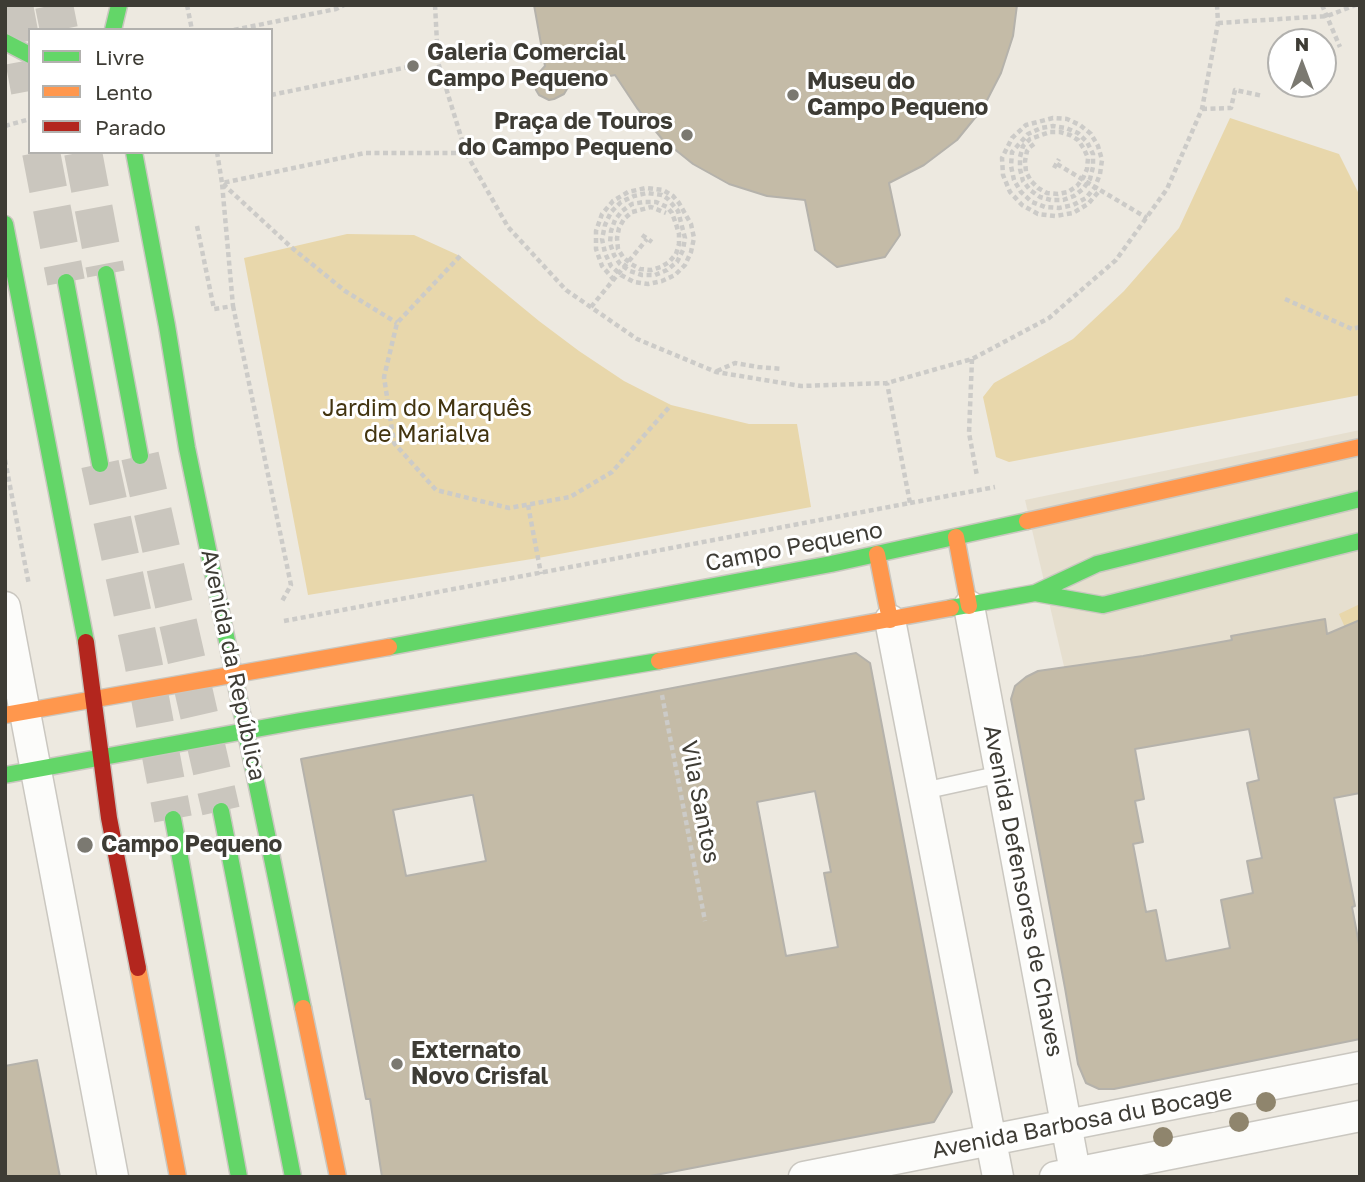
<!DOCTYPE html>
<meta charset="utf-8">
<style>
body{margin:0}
#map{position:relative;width:1365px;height:1182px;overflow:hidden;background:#ede9e0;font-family:"Golos Text",sans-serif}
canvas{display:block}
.frame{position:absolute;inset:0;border:7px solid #3e3c35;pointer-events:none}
.legend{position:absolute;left:28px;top:28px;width:245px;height:126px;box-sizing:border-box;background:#fff;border:2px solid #b2b1ae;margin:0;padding:9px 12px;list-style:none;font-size:21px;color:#3e3c35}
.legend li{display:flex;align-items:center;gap:14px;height:35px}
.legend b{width:35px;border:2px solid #b2b1ae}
.north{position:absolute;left:1267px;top:28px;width:70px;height:70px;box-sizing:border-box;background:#fff;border:2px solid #b2b1ae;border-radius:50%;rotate:0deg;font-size:19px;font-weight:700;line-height:28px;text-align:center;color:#3e3c35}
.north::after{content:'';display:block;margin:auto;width:24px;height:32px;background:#7b7971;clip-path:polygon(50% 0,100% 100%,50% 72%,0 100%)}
</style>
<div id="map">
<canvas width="1365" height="1182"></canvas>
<div class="frame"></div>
<ul class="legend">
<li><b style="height:9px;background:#63d668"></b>Livre</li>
<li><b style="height:9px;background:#ff974d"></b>Lento</li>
<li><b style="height:9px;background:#b3261e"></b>Parado</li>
</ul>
<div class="north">N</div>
</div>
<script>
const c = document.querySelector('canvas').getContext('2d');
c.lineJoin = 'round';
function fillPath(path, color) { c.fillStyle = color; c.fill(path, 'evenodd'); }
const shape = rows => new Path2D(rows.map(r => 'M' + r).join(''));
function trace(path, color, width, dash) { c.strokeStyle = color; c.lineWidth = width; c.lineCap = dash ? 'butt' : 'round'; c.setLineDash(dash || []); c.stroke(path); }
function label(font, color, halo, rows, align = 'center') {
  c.font = font + ' "Golos Text",sans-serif'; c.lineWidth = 6; c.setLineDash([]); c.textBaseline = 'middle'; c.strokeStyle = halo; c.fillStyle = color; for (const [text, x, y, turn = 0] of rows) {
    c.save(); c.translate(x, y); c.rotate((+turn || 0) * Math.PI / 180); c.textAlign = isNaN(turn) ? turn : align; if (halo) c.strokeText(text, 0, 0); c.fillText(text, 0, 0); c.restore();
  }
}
const built = shape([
 [1360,430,1360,633,1070,692,1025,500]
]);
const green = shape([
 [1230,118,1339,154,1360,196,1360,395,1009,462,996,457,983,397,994,383,1073,339,1124,291,1179,228],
 [347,234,414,235,460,256,539,321,579,351,624,381,671,405,749,424,797,424,811,507,538,558,308,595,244,258],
 [1360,604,1360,661,1339,614]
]);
const building = shape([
 [534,5,1017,5,1013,36,1001,73,983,108,957,140,924,165,889,183,900,235,885,257,837,267,815,250,805,200,767,196,729,184,693,164,662,139,637,108,615,75,570,84,564,94,554,99,549,100,539,95,536,90,535,80,537,75,545,66,534,5],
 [1325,619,1327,634,1360,620,1360,793,1334,798,1355,906,1352,907,1360,949,1360,1039,1114,1089,1099,1089,1086,1083,1078,1064,1065,988,1011,699,1015,686,1026,677,1038,671,1143,656,1232,640,1231,636,1325,619],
 [1249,729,1259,780,1247,783,1262,858,1247,861,1253,893,1221,900,1230,948,1166,961,1156,910,1146,912,1133,844,1143,842,1135,801,1144,799,1135,749,1249,729],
 [856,653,870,663,952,1092,934,1122,645,1177,382,1177,370,1099,366,1099,301,759,856,653],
 [815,791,831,872,824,873,838,947,786,956,757,802,815,791],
 [471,795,473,795,486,861,406,876,393,810,471,795],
 [37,1060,60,1177,5,1177,5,1066,37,1060]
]);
const primaryTunnel = shape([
 [14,5,30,91],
 [54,5,59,30],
 [41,152,66,282],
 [83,152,106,274],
 [140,456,221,811],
 [100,464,143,661,173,819]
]);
const path = shape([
 [187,5,192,30],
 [435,5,438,62,466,153,508,227,566,290,637,339,716,372,801,386,887,383,972,359,1049,318,1116,260,1167,189,1202,109,1218,23,1217,5],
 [1322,5,1340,47],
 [1218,23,1327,16,1356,5],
 [234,30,336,9,344,5],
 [271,95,413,66],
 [1202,109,1231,108,1235,90,1263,96],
 [5,126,30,119],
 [1034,144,1030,147,1027,151,1025,161,1026,172,1031,181,1038,188,1047,193,1058,194,1068,192,1077,186,1083,178,1087,169,1088,158,1084,149,1078,140,1070,135,1060,132,1050,132,1030,139,1023,146,1020,157,1020,169,1023,181,1030,190,1040,197,1051,200,1063,200,1074,196,1083,189,1090,179,1093,167,1093,154,1087,142,1078,133,1066,128,1053,126,1041,128,1028,134,1012,152,1011,166,1014,180,1021,192,1032,202,1045,207,1059,208,1073,205,1086,198,1095,187,1100,174,1102,160,1098,146,1091,134,1080,125,1067,119,1053,118,1026,125,1012,138,1002,158,1003,175,1010,192,1022,205,1038,214,1055,216,1073,213,1088,204,1100,190,1147,218],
 [217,152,222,183,365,153,466,153],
 [1054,168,1059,159],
 [223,184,291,247,345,291,397,323],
 [197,226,214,309,233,306,222,183],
 [642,235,652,242],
 [460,256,397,323,384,377,394,443,436,490,509,508,570,497,612,472,671,405],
 [614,280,602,266,596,249,596,231,602,214,613,201,628,192,646,188,663,190,673,196,679,203,691,224,694,238,691,252,685,265,675,275,662,281,648,284,634,282,621,275,611,266,605,253,602,239,605,225,611,212,621,202,634,196,647,193,662,195,668,199,678,211,685,238,683,250,677,262,667,270,655,275,642,275,630,271,620,264,614,255,610,243,611,231,615,220,622,211,632,204,644,202,656,202,667,207,672,213,676,224,679,234,679,244,676,254,669,262,661,267,651,270,640,269,631,264,623,257,618,249,617,238,619,228,624,219,632,212,651,207,666,213],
 [1285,299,1352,329,1360,327],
 [233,306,291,585,281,603],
 [972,359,969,433,977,476],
 [717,371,735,363,758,367,782,369],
 [5,460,29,585],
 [910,503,995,487],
 [528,505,541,574],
 [284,621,910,503,887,383],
 [662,695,705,921]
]);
const lane = shape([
 [923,791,1001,774]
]);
const street = shape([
 [969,606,1076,1177],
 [5,607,113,1177],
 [890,620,998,1177],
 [804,1177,1360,1067],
 [1055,1177,1360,1116]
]);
const fast = shape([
 [113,30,119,5],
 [5,42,30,55],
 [134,152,167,326,187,448,303,1008],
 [5,224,86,642],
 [106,274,140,456],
 [66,282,100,464],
 [1035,593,1097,564,1360,499],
 [951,608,1035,593,1103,605,1360,541],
 [389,647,831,564,1027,521],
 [5,775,300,721,659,661],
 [221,811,293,1177],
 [173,819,239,1177]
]);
const slow = shape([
 [1027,521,1360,447],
 [956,537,969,606],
 [877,554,890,620],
 [659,661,951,608],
 [5,715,389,647],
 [138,968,178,1177],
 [303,1008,338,1177]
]);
const jam = shape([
 [86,642,109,818,138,968]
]);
const pathBridge = shape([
 [1057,164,1100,190],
 [591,307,647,239]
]);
const trees = [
 [1266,1102],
 [1239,1122],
 [1163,1137]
];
const markers = [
 [413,66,7,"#7b7971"],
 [793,95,7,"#7b7971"],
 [687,135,7,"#7b7971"],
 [85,845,9,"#7b7971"],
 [397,1064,7,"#7b7971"]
];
const poiNames = [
 ["Galeria Comercial",427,53],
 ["Campo Pequeno",427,79],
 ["Museu do",807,82],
 ["Campo Pequeno",807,108],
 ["Praça de Touros",673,122,"right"],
 ["do Campo Pequeno",673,148,"right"],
 ["Campo Pequeno",101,845],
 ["Externato",411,1051],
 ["Novo Crisfal",411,1077]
];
const parkNames = [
 ["Jardim do Marquês",427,409],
 ["de Marialva",427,435]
];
const streetNames = [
 ["Campo Pequeno",794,547,-11],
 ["Avenida da República",233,665,78],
 ["Vila Santos",700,802,79],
 ["Avenida Defensores de Chaves",1023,891,79],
 ["Avenida Barbosa du Bocage",1082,1122,-11]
];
fillPath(built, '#e6dfcf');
fillPath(green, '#e8d7ab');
fillPath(building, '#c4bba7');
trace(building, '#b5b2ab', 2);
trace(primaryTunnel, '#cac6be', 38, [38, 19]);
trace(lane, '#cac7c0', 19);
trace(street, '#cac7c0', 33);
trace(fast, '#cac7c0', 19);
trace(slow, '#cac7c0', 19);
trace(jam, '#cac7c0', 19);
trace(path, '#cccbc8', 4.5, [5, 3.5]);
trace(lane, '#fcfcfa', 16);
trace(street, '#fcfcfa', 30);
trace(fast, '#63d668', 16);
trace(slow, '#ff974d', 16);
trace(jam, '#b3261e', 16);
trace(pathBridge, '#cccbc8', 4.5, [5, 3.5]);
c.fillStyle = '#8f856d';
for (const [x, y] of trees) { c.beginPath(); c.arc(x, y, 10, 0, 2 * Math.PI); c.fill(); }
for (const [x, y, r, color] of markers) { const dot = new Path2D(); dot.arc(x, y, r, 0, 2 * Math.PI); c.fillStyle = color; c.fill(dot); trace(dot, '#fff', 2.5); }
label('bold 23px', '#3e3c35', '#fff', poiNames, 'left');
label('23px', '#42340f', '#fff', parkNames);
label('23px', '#3e3c35', '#fff', streetNames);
</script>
